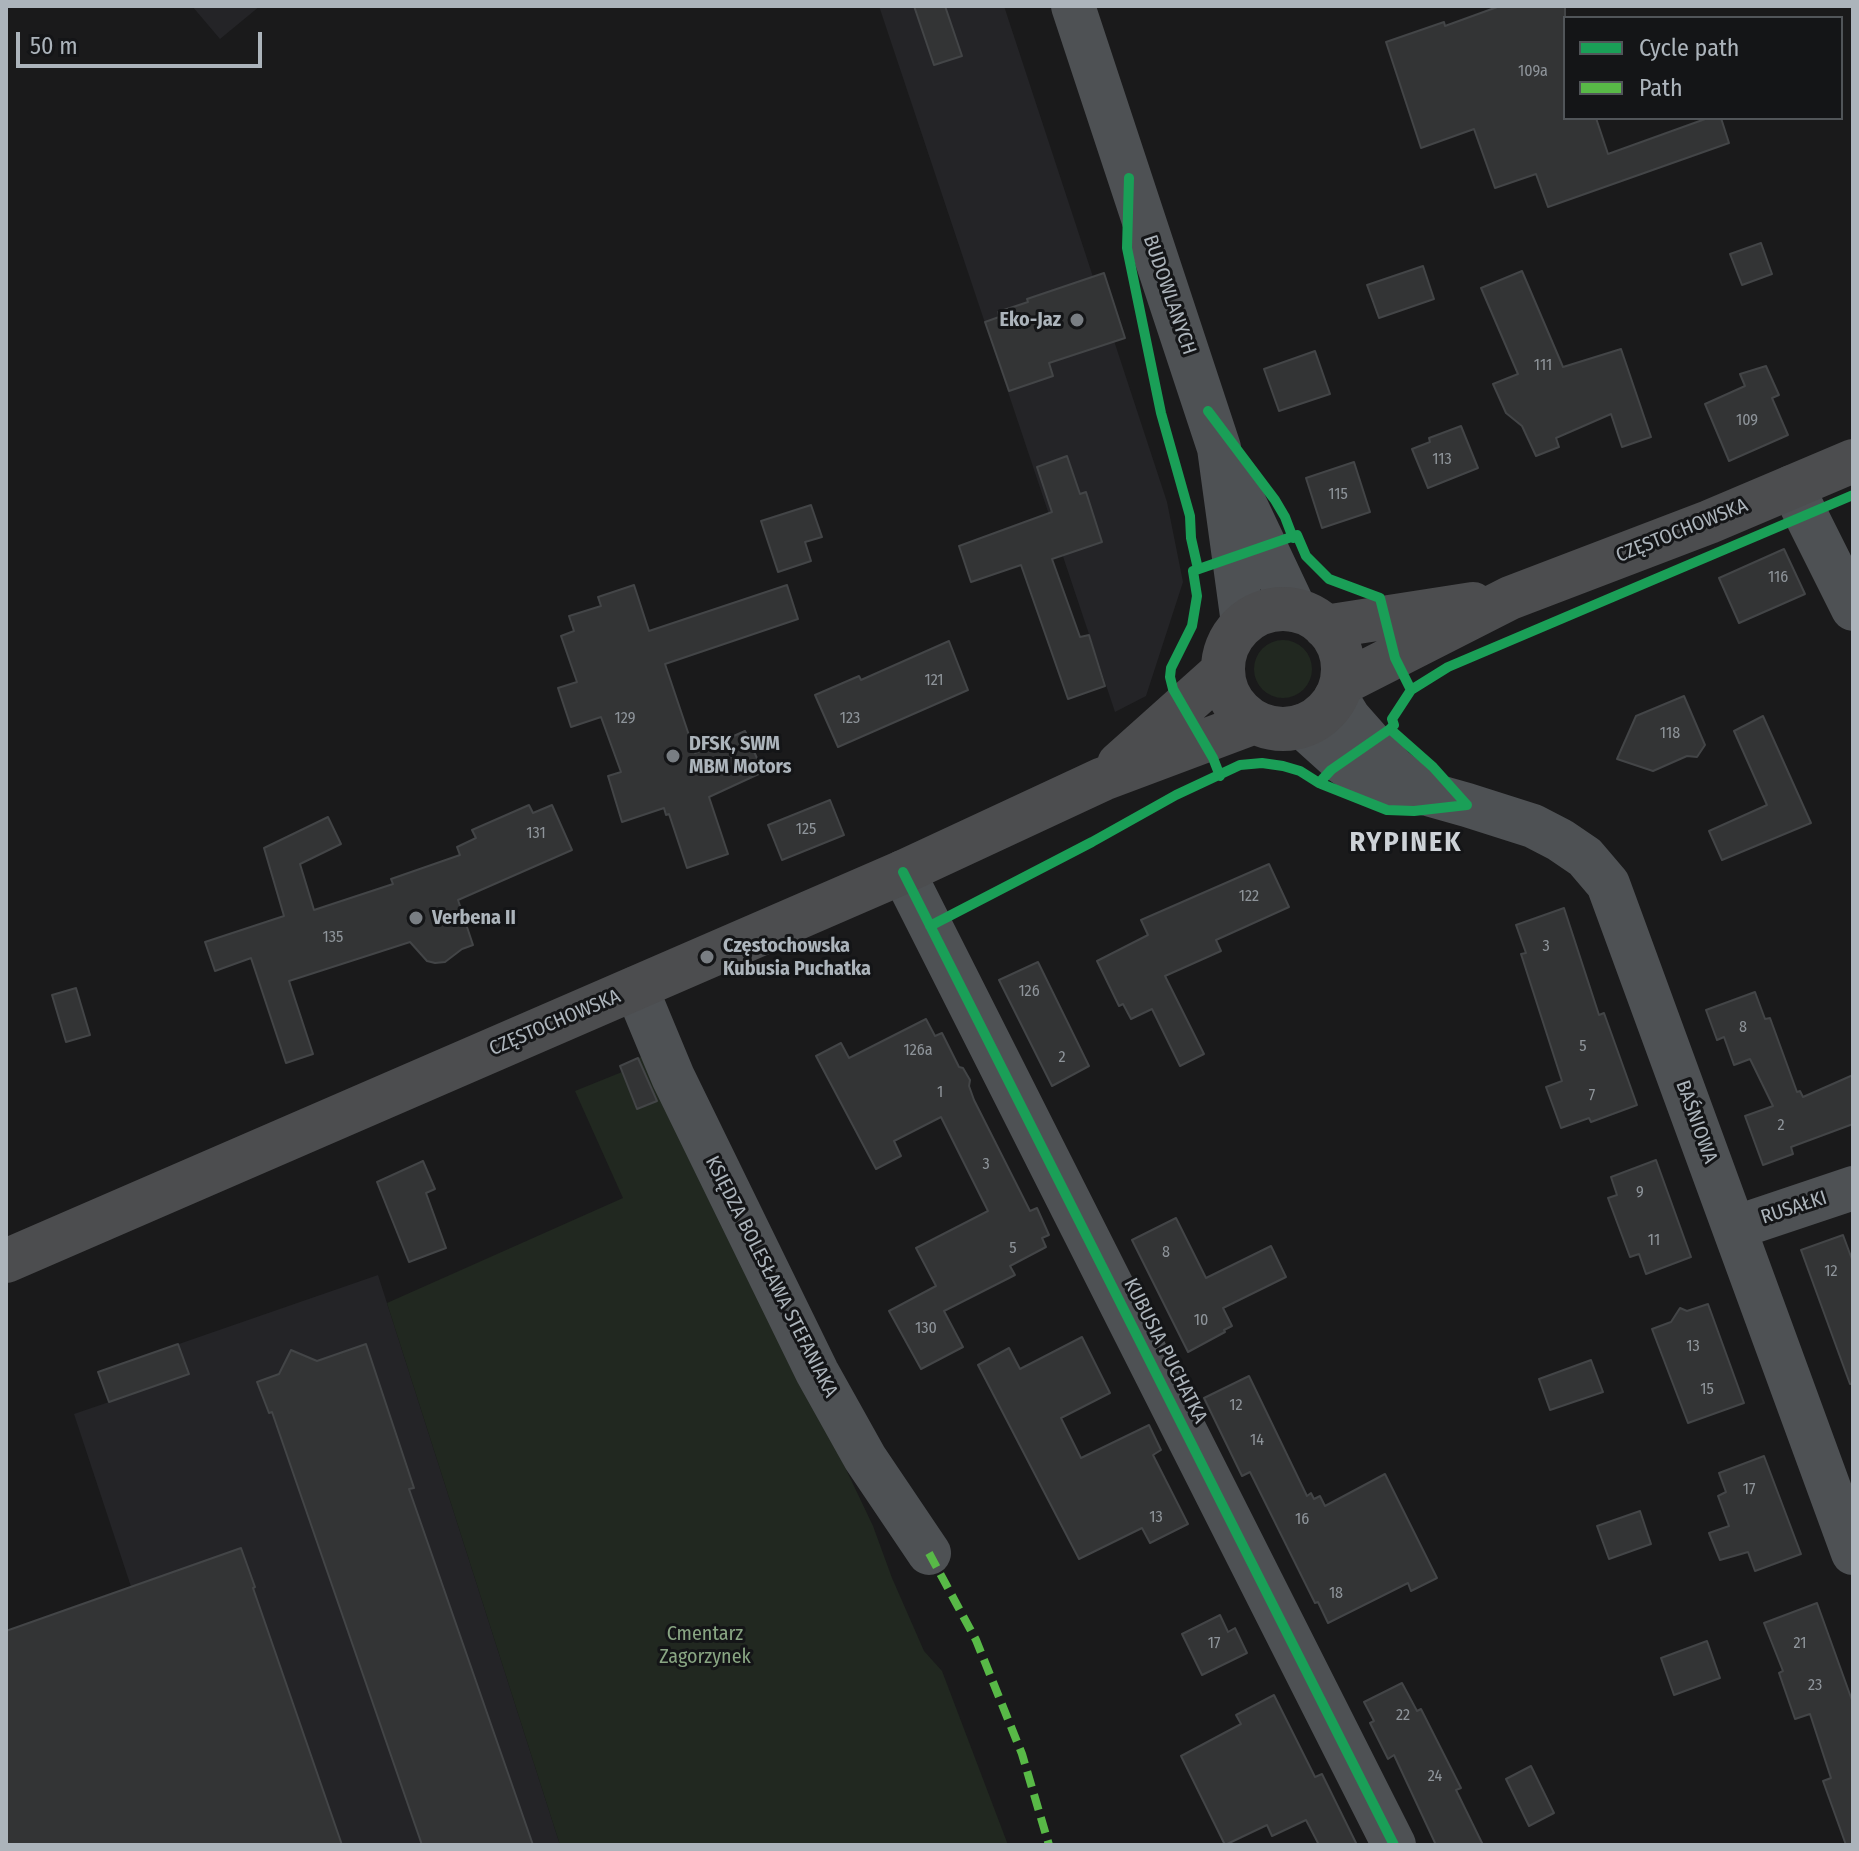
<!DOCTYPE html>
<meta charset="utf-8">
<style>
body{margin:0}
#map{position:relative;width:1859px;height:1851px;overflow:hidden;background:#1a1a1b;font-family:"Fira Sans Condensed",sans-serif}
canvas{display:block}
.frame{position:absolute;inset:0;border:8px solid #acb4bb;pointer-events:none}
.legend{position:absolute;left:1563px;top:16px;width:280px;height:104px;box-sizing:border-box;background:#141517;border:2px solid #515559;margin:0;padding:10px 14px;list-style:none;font-size:24px;color:#acb4bb}
.legend li{display:flex;align-items:center;gap:16px;height:40px}
.legend b{width:40px;border:2px solid #515559}
.scale{position:absolute;left:16px;top:32px;width:246px;height:36px;box-sizing:border-box;border:4px solid #acb4bb;border-top:0;padding-left:10px;font-size:24px;line-height:28px;white-space:nowrap;color:#acb4bb;-webkit-text-stroke:6px #141517;paint-order:stroke}
</style>
<div id="map">
<canvas width="1859" height="1851"></canvas>
<div class="frame"></div>
<ul class="legend">
<li><b style="height:10px;background:#1a9f57"></b>Cycle path</li>
<li><b style="height:10px;background:#58b947"></b>Path</li>
</ul>
<div class="scale">50 m</div>
</div>
<script>
const c = document.querySelector('canvas').getContext('2d');
c.lineJoin = 'round';
function fillPath(path, color) { c.fillStyle = color; c.fill(path, 'evenodd'); }
const shape = rows => new Path2D(rows.map(r => 'M' + r).join(''));
function trace(path, color, width, dash) { c.strokeStyle = color; c.lineWidth = width; c.lineCap = dash ? 'butt' : 'round'; c.setLineDash(dash || []); c.stroke(path); }
function label(font, color, halo, rows, align = 'center') {
  c.font = font + ' "Fira Sans Condensed",sans-serif'; c.lineWidth = 6; c.setLineDash([]); c.textBaseline = 'middle'; c.strokeStyle = halo; c.fillStyle = color; for (const [text, x, y, turn = 0] of rows) {
    c.save(); c.translate(x, y); c.rotate((+turn || 0) * Math.PI / 180); c.textAlign = isNaN(turn) ? turn : align; if (halo) c.strokeText(text, 0, 0); c.fillText(text, 0, 0); c.restore();
  }
}
const built = shape([
 [192,6,260,6,220,39],
 [879,6,1004,6,1167,502,1183,582,1146,696,1115,712],
 [378,1275,560,1845,6,1845,6,1674,144,1626,74,1414,109,1402,98,1372]
]);
const green = shape([
 '1254 669a29 29 0 1 1 58 0a29 29 0 1 1-58 0Z',
 [648,1054,873,1526,892,1578,924,1651,942,1671,1008,1845,560,1845,387,1303,623,1198,575,1091,622,1072,619,1066]
]);
const building = shape([
 [914,6,945,6,962,56,934,65,914,6],
 [1500,6,1565,6,1565,118,1596,118,1608,154,1708,118,1721,118,1729,143,1548,207,1536,174,1495,188,1474,129,1421,148,1386,42,1444,22,1445,26,1500,6],
 [1761,243,1772,274,1742,285,1730,254,1761,243],
 [1423,266,1434,299,1379,318,1367,285,1423,266],
 [1522,271,1563,367,1621,349,1651,437,1622,447,1611,414,1556,438,1559,447,1536,456,1522,426,1506,413,1493,384,1518,374,1481,288,1522,271],
 [1104,273,1125,338,1049,363,1053,376,1009,391,985,322,999,317,998,312,1028,302,1027,299,1104,273],
 [1315,351,1330,394,1279,411,1264,369,1315,351],
 [1766,366,1779,395,1772,398,1788,435,1729,461,1705,404,1745,386,1740,374,1766,366],
 [1461,426,1478,468,1428,488,1412,449,1430,442,1429,438,1461,426],
 [1067,456,1080,494,1086,492,1102,542,1052,559,1080,637,1089,635,1105,686,1068,699,1021,565,971,582,959,546,1052,512,1037,467,1067,456],
 [1354,462,1370,512,1322,528,1306,478,1354,462],
 [811,505,822,537,805,542,811,561,778,572,761,521,811,505],
 [1784,549,1805,594,1739,623,1719,578,1784,549],
 [634,585,649,631,787,585,798,619,665,664,695,753,745,731,763,772,709,797,728,854,687,868,669,814,666,815,664,808,622,822,608,776,621,772,601,717,571,727,558,688,577,682,561,636,574,631,569,616,601,606,598,597,634,585],
 [949,641,968,690,838,747,815,695,859,676,861,680,949,641],
 [1684,696,1705,745,1697,757,1687,756,1653,771,1617,759,1636,716,1684,696],
 [1763,716,1811,823,1722,860,1709,831,1767,805,1734,731,1763,716],
 [830,800,844,835,782,860,768,825,830,800],
 [529,805,533,813,552,805,572,850,458,900,473,945,462,949,445,962,435,963,427,961,410,942,289,981,313,1054,286,1063,251,958,215,971,205,942,284,916,264,848,328,817,341,844,300,864,314,910,393,884,391,879,460,855,457,847,476,838,472,830,529,805],
 [1269,864,1289,907,1216,940,1221,951,1165,976,1204,1054,1180,1066,1152,1009,1131,1019,1123,1004,1119,1006,1097,961,1148,935,1141,920,1269,864],
 [1564,908,1599,1015,1604,1013,1637,1105,1591,1122,1589,1118,1561,1128,1546,1087,1562,1081,1521,954,1526,953,1516,925,1564,908],
 [1038,962,1089,1066,1052,1086,999,980,1038,962],
 [76,988,90,1035,66,1042,52,995,76,988],
 [1755,992,1765,1019,1770,1018,1797,1092,1800,1091,1803,1097,1853,1075,1853,1124,1791,1147,1793,1154,1763,1165,1745,1116,1773,1106,1750,1059,1734,1065,1724,1037,1717,1040,1706,1010,1755,992],
 [926,1019,935,1036,942,1033,959,1067,963,1068,970,1080,969,1086,974,1100,1030,1211,1037,1208,1049,1235,1042,1238,1046,1247,1010,1266,1015,1275,944,1311,963,1347,921,1369,889,1311,936,1286,916,1248,988,1211,941,1117,894,1141,901,1156,876,1169,816,1056,841,1043,849,1058,926,1019],
 [638,1058,657,1101,637,1109,620,1066,638,1058],
 [1656,1160,1691,1257,1646,1274,1639,1254,1630,1257,1608,1198,1617,1195,1611,1177,1656,1160],
 [423,1161,435,1189,426,1193,446,1248,409,1262,377,1182,423,1161],
 [1176,1218,1206,1278,1271,1246,1286,1277,1223,1308,1232,1326,1224,1330,1225,1332,1188,1352,1132,1240,1176,1218],
 [1843,1235,1853,1262,1853,1384,1850,1384,1801,1250,1843,1235],
 [1708,1304,1744,1403,1688,1423,1652,1329,1671,1322,1680,1308,1687,1311,1708,1304],
 [1082,1337,1110,1393,1061,1418,1081,1458,1149,1425,1161,1450,1153,1455,1188,1524,1150,1543,1142,1528,1079,1559,978,1365,1009,1348,1020,1369,1082,1337],
 [178,1344,189,1374,109,1402,98,1372,178,1344],
 [366,1344,414,1488,409,1489,533,1845,422,1845,272,1412,269,1413,257,1382,279,1374,291,1350,317,1361,366,1344],
 [1591,1360,1603,1392,1550,1410,1539,1379,1591,1360],
 [1249,1376,1307,1496,1311,1493,1314,1499,1320,1496,1325,1506,1385,1474,1437,1578,1411,1591,1408,1583,1328,1623,1318,1602,1315,1603,1250,1472,1242,1476,1204,1398,1249,1376],
 [1764,1456,1801,1554,1755,1571,1748,1552,1720,1560,1709,1533,1729,1526,1718,1496,1726,1492,1719,1473,1764,1456],
 [1640,1511,1651,1544,1609,1559,1597,1526,1640,1511],
 [241,1548,255,1587,253,1588,342,1845,6,1845,6,1631,241,1548],
 [1817,1603,1853,1703,1853,1845,1846,1845,1823,1781,1831,1778,1810,1714,1795,1719,1779,1673,1783,1671,1764,1623,1817,1603],
 [1220,1615,1228,1632,1235,1628,1247,1653,1202,1675,1182,1634,1220,1615],
 [1707,1641,1720,1678,1674,1695,1661,1658,1707,1641],
 [1402,1683,1417,1711,1421,1709,1461,1788,1456,1790,1483,1845,1436,1845,1394,1755,1388,1759,1370,1723,1374,1721,1364,1702,1402,1683],
 [1274,1695,1315,1777,1322,1774,1357,1845,1319,1845,1306,1820,1272,1836,1267,1825,1225,1845,1181,1756,1241,1724,1236,1715,1274,1695],
 [1531,1766,1554,1813,1529,1826,1506,1779,1531,1766]
]);
const minor = shape([
 [1073,6,1219,448,1243,623],
 [1235,483,1295,610],
 [1792,487,1853,609],
 [1336,697,1349,718,1372,744,1393,768,1416,786],
 [1302,726,1343,763,1366,779,1382,786,1428,794,1467,805,1533,826,1560,840,1585,857,1608,884,1853,1553],
 [903,872,1394,1845],
 [636,988,673,1077,817,1372,865,1458,929,1553],
 [1734,1228,1853,1188]
]);
const major = shape([
 '1223 669a60 60 0 1 1 120 0a60 60 0 1 1-120 0Z',
 [1325,627,1473,604],
 [1341,684,1510,598,1709,522,1853,461],
 [1119,764,1223,671],
 [6,1261,903,872,1103,779,1255,722]
]);
const quiet = shape([
 [929,1553,976,1640,1022,1754,1049,1845]
]);
const cycleway = shape([
 [1129,178,1127,248,1161,413,1190,516,1191,538,1198,569],
 [1208,411,1275,500,1285,517,1293,538],
 [1390,729,1433,767,1467,805],
 [1220,776,1213,758,1173,689,1170,677,1171,668,1192,626,1197,596,1193,571,1297,535,1306,556,1329,579,1380,598,1395,658,1411,690],
 [1319,783,1387,810,1414,811,1467,805],
 [903,872,1394,1845],
 [930,926,1092,842,1176,795,1240,765,1262,763,1283,766,1300,771,1319,783,1331,770,1390,729,1394,725,1392,719,1411,690,1448,667,1853,495]
]);
const markers = [
 [1077,320,8,"#797e83"],
 [673,756,8,"#797e83"],
 [416,918,8,"#797e83"],
 [707,957,8,"#797e83"]
];
const numberNames = [
 ["109a",1533,72],
 ["111",1543,366],
 ["109",1747,421],
 ["113",1442,460],
 ["115",1338,495],
 ["116",1778,578],
 ["121",934,681],
 ["129",625,719],
 ["123",850,719],
 ["118",1670,734],
 ["125",806,830],
 ["131",536,834],
 ["122",1249,897],
 ["135",333,938],
 ["3",1546,947],
 ["126",1029,992],
 ["8",1743,1028],
 ["5",1583,1047],
 ["126a",918,1051],
 ["2",1062,1058],
 ["1",940,1093],
 ["7",1592,1096],
 ["2",1781,1126],
 ["3",986,1165],
 ["9",1640,1193],
 ["11",1654,1241],
 ["5",1013,1249],
 ["8",1166,1253],
 ["12",1831,1272],
 ["10",1201,1321],
 ["130",926,1329],
 ["13",1693,1347],
 ["15",1707,1390],
 ["12",1236,1406],
 ["14",1257,1441],
 ["17",1749,1490],
 ["13",1156,1518],
 ["16",1302,1520],
 ["18",1336,1594],
 ["17",1214,1644],
 ["21",1800,1644],
 ["23",1815,1686],
 ["22",1403,1716],
 ["24",1435,1777]
];
const streetNames = [
 ["BUDOWLANYCH",1169,295,71],
 ["CZĘSTOCHOWSKA",1682,531,-22],
 ["CZĘSTOCHOWSKA",555,1023,-23],
 ["BAŚNIOWA",1696,1122,70],
 ["RUSAŁKI",1794,1208,-18],
 ["KSIĘDZA BOLESŁAWA STEFANIAKA",771,1277,63],
 ["KUBUSIA PUCHATKA",1165,1351,63]
];
const poiNames = [
 ["Eko-Jaz",1061,320,"right"],
 ["DFSK, SWM",689,744],
 ["MBM Motors",689,767],
 ["Verbena II",432,918],
 ["Częstochowska",723,946],
 ["Kubusia Puchatka",723,969]
];
const parkNames = [
 ["Cmentarz",705,1634],
 ["Zagorzynek",705,1657]
];
const districtNames = [
 ["RYPINEK",1406,843]
];
fillPath(built, '#242427');
fillPath(green, '#212820');
fillPath(building, '#333435');
trace(building, '#434547', 2);
trace(minor, '#4e5154', 44);
trace(major, '#4c4d4f', 44);
trace(quiet, '#58b947', 8, [16, 8]);
trace(cycleway, '#1a9f57', 10);
for (const [x, y, r, color] of markers) { const dot = new Path2D(); dot.arc(x, y, r, 0, 2 * Math.PI); c.fillStyle = color; c.fill(dot); trace(dot, '#141517', 3); }
label('16px', '#8e949a', null, numberNames);
label('20px', '#acb4bb', '#141517', streetNames);
label('bold 20px', '#acb4bb', '#141517', poiNames, 'left');
label('20px', '#89a683', '#141517', parkNames);
c.letterSpacing = '2px';
label('bold 28px', '#cdd2d7', '#141517', districtNames);
c.letterSpacing = '0px';
</script>
